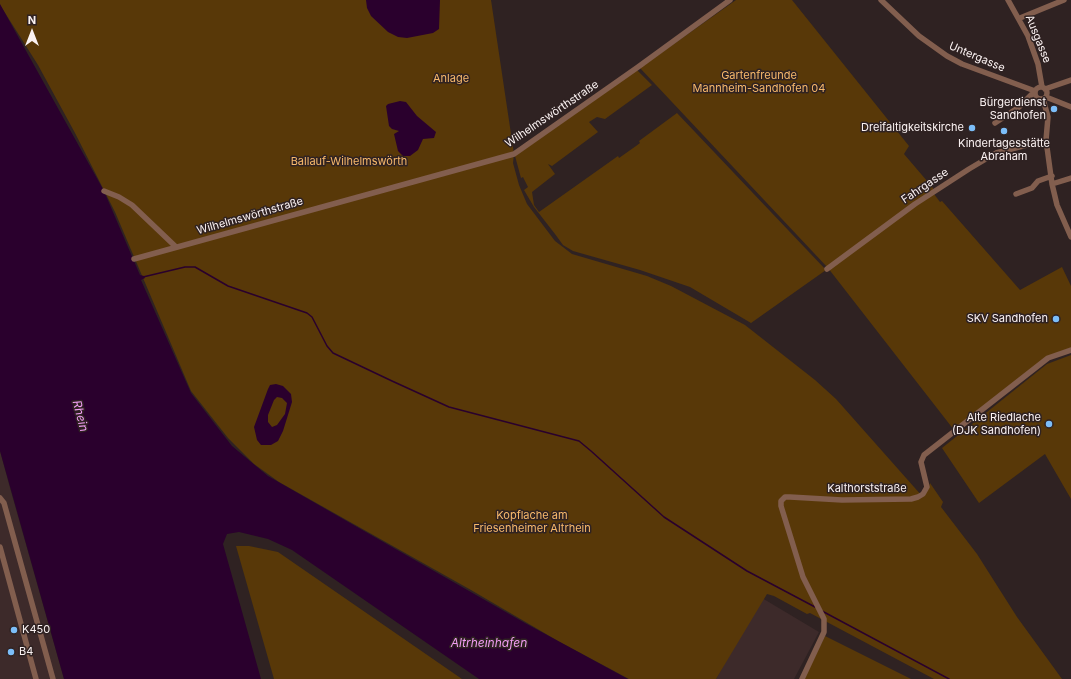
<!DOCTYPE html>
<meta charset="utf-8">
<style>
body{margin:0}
#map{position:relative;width:1071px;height:679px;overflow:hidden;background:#2f2222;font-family:Inter,sans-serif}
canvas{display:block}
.north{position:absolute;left:12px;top:12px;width:40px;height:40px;-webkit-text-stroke:3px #2f2222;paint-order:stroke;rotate:0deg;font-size:11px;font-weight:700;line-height:16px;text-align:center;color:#fbf2f2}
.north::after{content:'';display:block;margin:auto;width:14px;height:18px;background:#fbf2f2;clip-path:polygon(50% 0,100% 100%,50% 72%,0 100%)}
</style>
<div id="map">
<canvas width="1071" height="679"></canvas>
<div class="north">N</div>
</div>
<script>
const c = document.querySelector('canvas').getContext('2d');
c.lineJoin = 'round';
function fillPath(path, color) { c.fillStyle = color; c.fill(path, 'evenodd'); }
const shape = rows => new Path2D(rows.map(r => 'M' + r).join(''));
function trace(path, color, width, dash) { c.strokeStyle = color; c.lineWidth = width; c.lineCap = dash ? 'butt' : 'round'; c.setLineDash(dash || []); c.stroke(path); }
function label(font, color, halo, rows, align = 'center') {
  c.font = font + ' Inter,sans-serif'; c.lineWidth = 3; c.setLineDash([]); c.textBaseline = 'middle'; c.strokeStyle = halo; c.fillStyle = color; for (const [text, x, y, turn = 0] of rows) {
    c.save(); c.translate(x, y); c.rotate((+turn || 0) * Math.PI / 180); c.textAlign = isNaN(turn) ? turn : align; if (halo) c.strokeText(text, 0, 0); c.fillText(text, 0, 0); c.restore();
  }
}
const built = shape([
 [0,451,10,488,64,679,0,679],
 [762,598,819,632,794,679,716,679]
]);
const green = shape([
 [0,0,491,0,514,154,513,163,519,185,527,204,555,241,572,254,647,276,671,286,745,325,815,380,836,399,922,496,928,490,930,483,943,502,941,507,977,554,1017,617,1062,679,934,679,810,613,807,614,774,596,767,594,716,679,629,679,558,641,471,590,279,482,254,464,228,438,191,391,115,212,75,133,38,65,0,5],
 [736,0,792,0,909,146,904,154,933,188,934,194,940,202,942,201,1020,290,1062,267,1071,286,1071,348,1048,356,954,430,828,268,640,68],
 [637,70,652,85,605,119,597,117,589,122,598,132,552,166,548,164,555,174,532,192,534,205,539,212,618,156,619,158,636,146,640,143,639,141,677,113,826,270,751,323,690,287,640,270,573,251,563,245,555,234,534,207,524,190,528,187,523,177,521,178,515,156],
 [1071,355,1071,499,1045,454,979,503,942,448,1047,364],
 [236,546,249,546,278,552,462,679,274,679],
 [825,636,911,679,804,679]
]);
const water = shape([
 [366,0,440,0,439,29,433,33,407,38,398,37,388,32,371,16,367,8],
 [0,4,104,191,140,275,144,276,145,278,141,280,191,393,232,446,268,476,525,623,628,679,479,679,292,550,268,539,239,532,227,534,223,544,261,679,64,679,0,451],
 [400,101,406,102,417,116,436,132,434,138,423,139,418,150,410,156,403,156,398,151,394,134,399,131,392,129,389,126,386,106,388,104],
 [276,384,283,386,291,394,292,402,283,431,278,441,271,445,261,445,257,440,254,427,268,389,270,385],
 [277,397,282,398,287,403,285,414,277,425,272,427,268,422,268,415,274,400]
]);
const stream = shape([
 [143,277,185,267,195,267,228,286,307,313,312,317,327,346,333,353,392,381,449,407,579,441,591,451,664,517,747,571,815,607],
 [822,611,949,679]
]);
const minor = shape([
 [881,0,919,36,947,56,962,64,1035,91,1019,107,995,123],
 [1008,0,1028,36,1038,64,1042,87],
 [1020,18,1064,0],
 '1035 93a6 6 0 1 1 12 0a6 6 0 1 1-12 0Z',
 [1045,89,1071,80],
 [1046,97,1071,107],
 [1043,99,1048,117,1046,140,1052,184,1057,205,1071,237],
 [1052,184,1071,178],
 [104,191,119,197,132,205,176,247],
 [1016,194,1032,188,1038,181,1052,176],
 [134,259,514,154,638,67,730,0],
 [827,269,915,204,969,169,996,153,1046,140],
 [0,498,4,503,53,679],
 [0,547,36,679],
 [802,679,824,632,824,619,803,577,781,506,781,501,785,497,790,497,842,500,911,499,918,497,923,494,927,487,921,462,924,455,1048,358,1071,350]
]);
const markers = [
 [1054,109,4,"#7cbef9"],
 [972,128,4,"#7cbef9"],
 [1004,131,4,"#7cbef9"],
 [1056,319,4,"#7cbef9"],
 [1049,424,4,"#7cbef9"],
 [14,630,4,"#7cbef9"],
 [11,652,4,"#7cbef9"]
];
const streetNames = [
 ["Ausgasse",1038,39,68],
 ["Untergasse",977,57,23],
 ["Wilhelmswörthstraße",552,114,-34],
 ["Fahrgasse",925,186,-34],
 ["Wilhelmswörthstraße",250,216,-16],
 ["Kalthorststraße",867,489]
];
const parkNames = [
 ["Gartenfreunde",759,76],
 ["Mannheim-Sandhofen 04",759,89],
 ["Anlage",451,79],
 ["Ballauf-Wilhelmswörth",349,162],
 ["Kopflache am",532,516],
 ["Friesenheimer Altrhein",532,529]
];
const poiNames = [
 ["Bürgerdienst",1046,103],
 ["Sandhofen",1046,116],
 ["Dreifaltigkeitskirche",964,128],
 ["Kindertagesstätte",1004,144,"center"],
 ["Abraham",1004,157,"center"],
 ["SKV Sandhofen",1048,319],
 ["Alte Riedlache",1041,418],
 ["(DJK Sandhofen)",1041,431],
 ["K450",22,630,"left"],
 ["B4",19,652,"left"]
];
const waterNames = [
 ["Rhein",80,416,75],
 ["Altrheinhafen",489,643]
];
fillPath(built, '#3d2a2a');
fillPath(green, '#583808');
fillPath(water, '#2a002d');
trace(stream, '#2a002d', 1.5);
trace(minor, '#825e4e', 5.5);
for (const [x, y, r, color] of markers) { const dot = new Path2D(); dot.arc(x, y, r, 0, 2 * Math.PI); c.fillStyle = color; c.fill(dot); trace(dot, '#2f2222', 1.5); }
label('11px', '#fbf2f2', '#2f2222', streetNames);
label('11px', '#f8b96b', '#2f2222', parkNames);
label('11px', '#fbf2f2', '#2f2222', poiNames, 'right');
label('italic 12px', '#f29df4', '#2f2222', waterNames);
</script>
